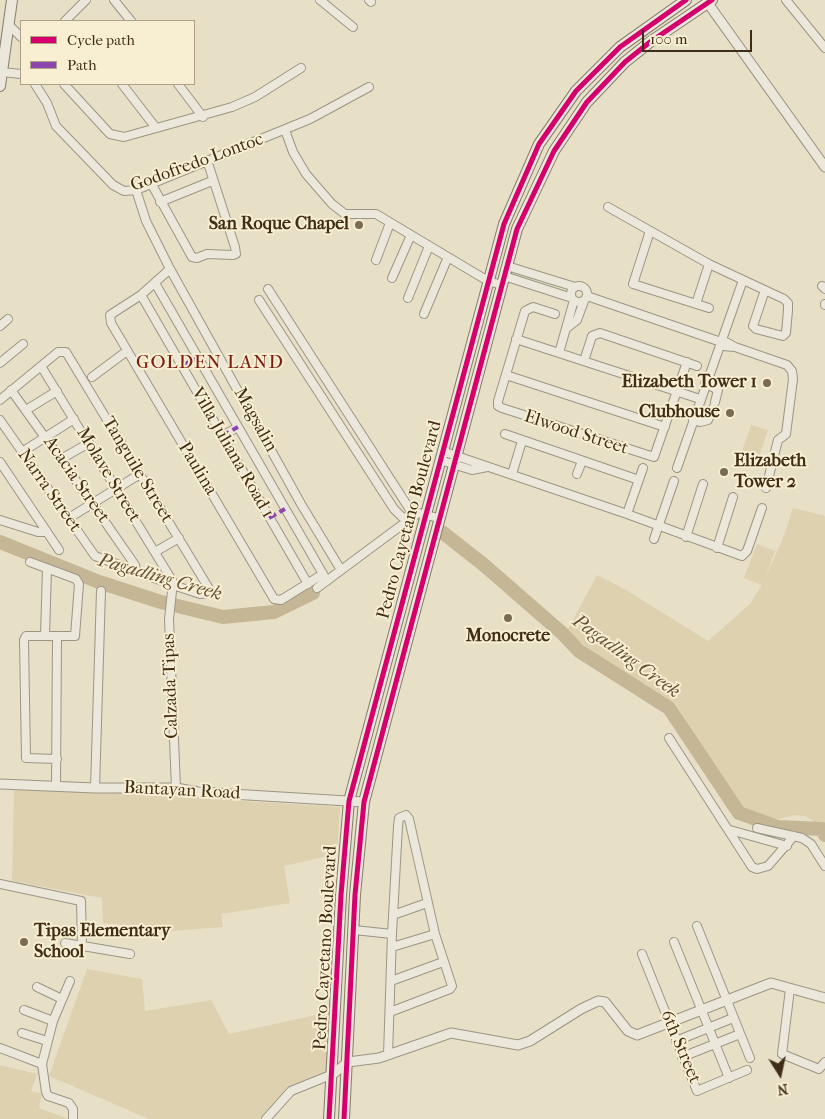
<!DOCTYPE html>
<style>
body{margin:0}
#map{position:relative;width:825px;height:1119px;overflow:hidden;background:#e7dfc6;font-family:"IM FELL French Canon",serif}
canvas{display:block}
.legend{position:absolute;left:20px;top:20px;width:175px;height:65px;box-sizing:border-box;background:#f8eed2;border:1px solid #aea188;margin:0;padding:6px 9px;list-style:none;font-size:15px;color:#3f2d18}
.legend li{display:flex;align-items:center;gap:10px;height:25px}
.legend b{width:25px;border:1px solid #aea188}
.north{position:absolute;left:755px;top:1049px;width:50px;height:50px;-webkit-text-stroke:4px #f8eed2;paint-order:stroke;rotate:170deg;font-size:14px;font-weight:700;line-height:20px;text-align:center;color:#3f2d18}
.north::after{content:'';display:block;margin:auto;width:18px;height:22px;background:#3f2d18;clip-path:polygon(50% 0,100% 100%,50% 72%,0 100%)}
.scale{position:absolute;left:642px;top:30px;width:110px;height:22px;box-sizing:border-box;border:2px solid #3f2d18;border-top:0;padding-left:6px;font-size:15px;line-height:18px;white-space:nowrap;color:#3f2d18;-webkit-text-stroke:4px #f8eed2;paint-order:stroke}
</style>
<div id="map">
<canvas width="825" height="1119"></canvas>
<ul class="legend">
<li><b style="height:6px;background:#d6006c"></b>Cycle path</li>
<li><b style="height:6px;background:#8e44ad"></b>Path</li>
</ul>
<div class="north">N</div>
<div class="scale">100 m</div>
</div>
<script>
const c = document.querySelector('canvas').getContext('2d');
c.lineJoin = 'round';
function fillPath(path, color) { c.fillStyle = color; c.fill(path, 'evenodd'); }
const shape = rows => new Path2D(rows.map(r => 'M' + r).join(''));
function trace(path, color, width, dash) { c.strokeStyle = color; c.lineWidth = width; c.lineCap = dash ? 'butt' : 'round'; c.setLineDash(dash || []); c.stroke(path); }
function label(font, color, halo, rows, align = 'center') {
  c.font = font + ' "IM FELL French Canon",serif'; c.lineWidth = 4; c.setLineDash([]); c.textBaseline = 'middle'; c.strokeStyle = halo; c.fillStyle = color; for (const [text, x, y, turn = 0] of rows) {
    c.save(); c.translate(x, y); c.rotate((+turn || 0) * Math.PI / 180); c.textAlign = isNaN(turn) ? turn : align; if (halo) c.strokeText(text, 0, 0); c.fillText(text, 0, 0); c.restore();
  }
}
const green = shape([
 [751,425,768,430,758,460,741,454],
 [793,508,825,516,825,824,821,826,805,816,795,815,774,820,739,807,676,704,592,652,567,631,597,575,626,590,708,641,750,604,762,585,744,578,757,544,775,551,765,578,782,541],
 [14,787,340,807,337,854,284,866,290,903,221,914,223,927,134,934,132,926,103,923,102,898,12,881],
 [87,969,142,979,145,1011,211,1000,229,1034,330,1012,327,1072,287,1090,263,1119,149,1119,49,1076],
 [0,1065,37,1074,31,1091,42,1094,39,1108,69,1119,0,1119]
]);
const river = shape([
 [442,532,484,565,562,633,579,651,669,708,739,813,778,827,822,829,825,835],
 [0,542,99,582,161,602,223,617,274,612,313,593]
]);
const minor = shape([
 [114,0,131,21],
 [320,0,353,27],
 [369,0,371,2],
 [786,0,825,48],
 [65,21,86,0],
 [9,25,21,37],
 [2,72,21,74],
 [35,84,47,103,56,126,113,185,124,191,136,190,310,119,369,87],
 [64,84,110,134,124,137,232,107,255,97,301,68],
 [122,84,156,128],
 [178,84,203,117],
 [285,130,293,152,306,174,332,204,345,214,376,214,488,281,502,285],
 [151,183,192,257,197,258,207,254,233,255,236,254,235,247,207,160],
 [136,190,146,221,170,269,301,504,341,570],
 [160,202,212,181],
 [608,207,709,264,784,299,788,303,788,310,786,333,783,336,756,329,753,326,765,290],
 [650,231,633,284,709,308],
 [376,260,390,223],
 [507,266,575,287],
 [170,269,141,295,110,315,111,323,274,599,281,600,323,574],
 [504,276,572,298],
 [392,278,411,235],
 [155,283,327,581],
 '571 294a8 8 0 1 1 16 0a8 8 0 1 1-16 0Z',
 [825,287,822,286,825,289],
 [268,289,414,516],
 [141,295,308,584],
 [587,296,721,342,726,342,735,347,723,346,721,342],
 [408,298,429,246],
 [259,300,394,509,402,517,411,518],
 [696,304,709,264],
 [825,304,825,305],
 [424,314,448,257],
 [555,314,533,307,525,311,498,401,498,406,502,408,654,457,687,362],
 [0,326,8,319],
 [568,327,577,320,584,301],
 [516,339,700,399],
 [735,347,787,365,792,371,793,379,786,434,778,440,766,488],
 [559,353,574,300],
 [584,361,592,336,600,333,697,366],
 [0,363,23,344],
 [41,366,173,582,169,619,176,788],
 [506,375,665,427],
 [92,377,127,351],
 [705,383,718,390,715,402],
 [11,390,92,503,135,565,136,571],
 [0,400,58,352,66,352,208,587,208,593,200,594,173,585,95,556,0,420],
 [26,410,57,391],
 [693,420,700,422,708,420,713,408],
 [505,434,639,480],
 [222,436,238,427],
 [442,451,627,514,742,556,747,551,762,508],
 [22,452,74,419],
 [61,459,89,443],
 [440,460,472,470,487,467],
 [0,462,47,532],
 [677,468,743,280],
 [512,474,522,441],
 [577,474,582,461],
 [627,514,643,468],
 [69,518,140,474],
 [0,520,38,532,47,532,59,550],
 [686,537,703,484],
 [654,539,674,481],
 [717,548,733,497],
 [155,552,179,538],
 [30,562,76,579,79,584,75,636,26,636,24,640,26,758,57,759],
 [317,588,414,516,419,513,438,518],
 [45,636,47,569],
 [669,738,752,867,757,869,768,866,794,836],
 [56,786,57,637],
 [95,788,101,591],
 [757,828,802,838,811,844,825,866],
 [730,830,787,846],
 [0,884,81,901,82,946],
 [393,915,427,903],
 [697,926,750,1058],
 [354,930,392,934],
 [674,942,729,1078],
 [65,943,130,954],
 [392,947,435,934],
 [642,954,697,1091,747,1070],
 [70,981,53,1021,42,1064,46,1092,48,1096,69,1103,73,1109,73,1119],
 [391,981,443,962],
 [37,987,62,999],
 [790,989,782,1054,819,1069,825,1062],
 [24,1010,53,1021],
 [22,1033,47,1041],
 [676,1041,733,1018],
 [0,1048,42,1064],
 [388,1055,392,934,398,826,399,818,406,815,409,819,435,934,452,986,450,989,390,1012],
 [682,1057,740,1034],
 [266,1119,291,1091,333,1074]
]);
const tertiary = shape([
 [707,2,825,167],
 [0,784,95,788,176,788,198,792,364,802],
 [333,1074,348,1062,379,1058,451,1033,518,1045,530,1041,581,1009,598,1001,605,1002,628,1031,637,1035,771,983,825,998]
]);
const secondary = shape([
 [0,86,12,0],
 [329,1119,341,895,349,801,504,224,539,144,576,91,620,47,686,0],
 [344,1119,355,895,364,802,517,229,554,151,587,102,625,62,650,42,712,0]
]);
const quiet = shape([
 [182,366,198,357],
 [222,436,238,427],
 [269,518,285,509]
]);
const cycleway = shape([
 [329,1119,341,895,349,801,504,224,539,144,576,91,620,47,686,0],
 [344,1119,355,895,364,802,517,229,554,151,587,102,625,62,650,42,712,0]
]);
const markers = [
 [359,225,5,"#7a6b55"],
 [767,383,5,"#7a6b55"],
 [730,413,5,"#7a6b55"],
 [724,472,5,"#7a6b55"],
 [508,618,5,"#7a6b55"],
 [24,942,5,"#7a6b55"]
];
const streetNames = [
 ["Godofredo Lontoc",197,163,-20],
 ["Magsalin",255,420,61],
 ["Elwood Street",576,433,18],
 ["Villa Juliana Road 1",232,453,60],
 ["Paulina",197,469,59],
 ["Tanguile Street",137,470,59],
 ["Molave Street",108,475,59],
 ["Acacia Street",76,480,55],
 ["Narra Street",49,491,55],
 ["Pedro Cayetano Boulevard",410,520,-75],
 ["Calzada Tipas",171,686,-92],
 ["Bantayan Road",182,791,3],
 ["Pedro Cayetano Boulevard",326,948,-87],
 ["6th Street",680,1047,67]
];
const poiNames = [
 ["San Roque Chapel",349,225],
 ["Elizabeth Tower 1",757,383],
 ["Clubhouse",720,413],
 ["Elizabeth",734,462,"left"],
 ["Tower 2",734,483,"left"],
 ["Monocrete",508,637,"center"],
 ["Tipas Elementary",34,932,"left"],
 ["School",34,953,"left"]
];
const neighbourhoodNames = [
 ["GOLDEN LAND",210,363]
];
const waterNames = [
 ["Pagadling Creek",160,578,16],
 ["Pagadling Creek",626,657,36]
];
fillPath(green, '#ddd1b0');
trace(river, '#c5b796', 14);
trace(minor, '#9c9584', 10);
trace(tertiary, '#9c9584', 11);
trace(secondary, '#837d6d', 12);
trace(minor, '#ebe7da', 8);
trace(tertiary, '#ebe7da', 9);
trace(secondary, '#ebe7da', 10);
trace(quiet, '#8e44ad', 4, [8, 4]);
trace(cycleway, '#d6006c', 5);
for (const [x, y, r, color] of markers) { const dot = new Path2D(); dot.arc(x, y, r, 0, 2 * Math.PI); c.fillStyle = color; c.fill(dot); trace(dot, '#f8eed2', 2); }
label('18px', '#3f2d18', '#f8eed2', streetNames);
label('bold 18px', '#3f2d18', '#f8eed2', poiNames, 'right');
c.letterSpacing = '1px';
label('19px', '#7a1f14', '#f8eed2', neighbourhoodNames);
c.letterSpacing = '0px';
label('italic 19px', '#635138', '#f8eed2', waterNames);
</script>
